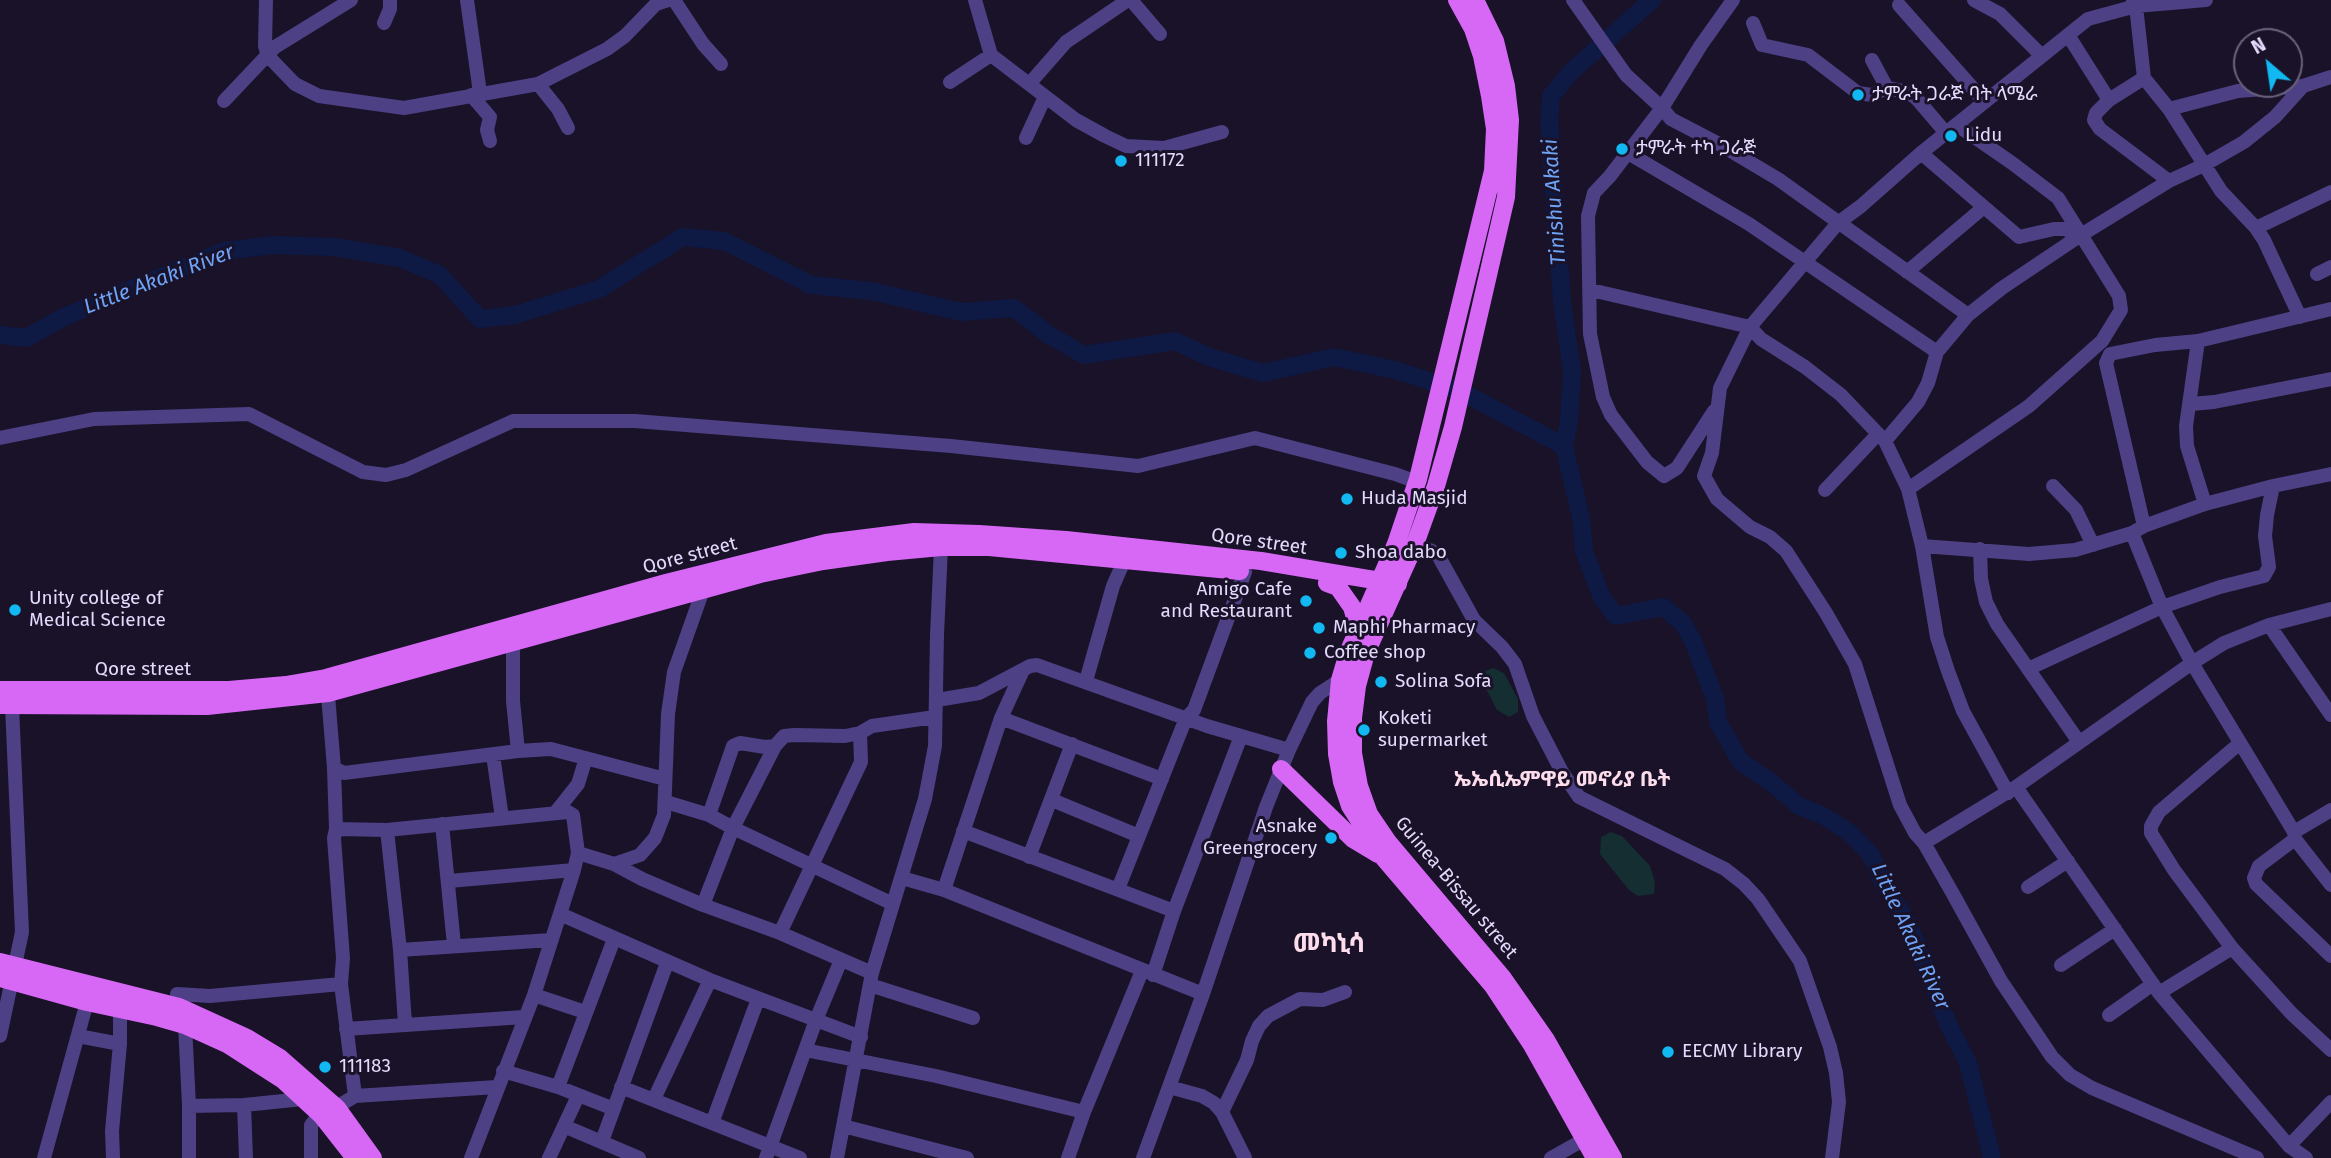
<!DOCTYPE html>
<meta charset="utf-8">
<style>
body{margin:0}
#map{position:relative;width:2331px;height:1158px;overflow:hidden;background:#191228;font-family:"Fira Sans",sans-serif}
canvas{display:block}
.north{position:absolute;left:2233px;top:28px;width:70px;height:70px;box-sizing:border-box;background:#191228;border:2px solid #6a627d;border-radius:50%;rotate:331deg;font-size:19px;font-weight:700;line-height:28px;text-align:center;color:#e4dafd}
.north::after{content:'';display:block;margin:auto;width:24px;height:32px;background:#12b8f1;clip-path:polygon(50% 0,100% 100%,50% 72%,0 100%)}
</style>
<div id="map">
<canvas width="2331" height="1158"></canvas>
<div class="north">N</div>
</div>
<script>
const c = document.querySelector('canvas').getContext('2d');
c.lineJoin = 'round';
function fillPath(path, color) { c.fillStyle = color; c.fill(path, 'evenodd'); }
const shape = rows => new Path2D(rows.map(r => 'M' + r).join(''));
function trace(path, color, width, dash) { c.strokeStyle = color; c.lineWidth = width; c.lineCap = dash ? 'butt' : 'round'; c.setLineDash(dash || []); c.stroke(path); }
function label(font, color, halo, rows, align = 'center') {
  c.font = font + ' "Fira Sans","Noto Sans Ethiopic",sans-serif'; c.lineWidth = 6; c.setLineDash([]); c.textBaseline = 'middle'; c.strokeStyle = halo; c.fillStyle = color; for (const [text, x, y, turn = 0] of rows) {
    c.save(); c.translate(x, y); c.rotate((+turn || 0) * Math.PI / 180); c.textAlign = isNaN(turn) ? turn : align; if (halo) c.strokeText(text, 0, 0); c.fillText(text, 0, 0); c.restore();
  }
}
const green = shape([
 [1493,668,1504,673,1518,699,1518,712,1509,717,1497,710,1485,687,1483,672],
 [1611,832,1622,836,1650,866,1655,882,1654,894,1638,896,1629,890,1600,854,1601,837]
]);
const river = shape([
 [1652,0,1572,71,1551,96,1549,121,1562,301,1572,371,1569,422,1564,446,1581,518,1584,551,1602,598,1616,616,1663,607,1683,623,1693,641,1715,699,1718,722,1741,762,1772,783,1799,806,1824,816,1850,833,1871,855,1883,882,1908,924,1949,1026,1968,1063,1992,1158],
 [0,335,26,338,66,316,224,251,273,245,334,247,400,258,440,275,480,319,515,315,599,289,683,237,724,241,811,285,871,291,961,312,1014,308,1049,335,1084,355,1175,341,1209,357,1263,373,1334,357,1395,370,1458,390,1564,446]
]);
const minor = shape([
 [266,0,265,46,268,56,295,84,319,96,404,108,538,84,607,49,625,36,656,4,668,0],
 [467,0,480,93],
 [674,0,703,44,721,64],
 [975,0,991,55,1076,120,1105,136,1126,146,1164,148,1222,132],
 [1131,0,1160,34],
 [1573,0,1626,75,1662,108,1671,119,1719,144,1778,179,1968,315],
 [1974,0,2000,14,2042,56],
 [2133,0,2136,6,2144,78,2169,109,2221,191,2256,228,2264,240,2300,317],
 [2206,0,2136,6,2088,19,1921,153,1861,206,1838,223,1750,327,1720,388,1712,453,1704,476,1717,499,1750,527,1770,537,1786,551,1826,613,1855,664,1900,805,1915,833,1924,843,1953,894,2001,981,2052,1057,2070,1075,2092,1088,2257,1158],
 [1899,5,1985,102],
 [384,23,390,9,390,0],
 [1753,23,1762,45,1808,55,1858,93,1872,95,1887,88],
 [2068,35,2109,100],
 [1872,60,1887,88,1908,92,1917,99,1946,133],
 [2144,78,2109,100,2096,113,2094,120,2100,129,2169,181],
 [950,82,991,55],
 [1030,83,1066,42,1128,0],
 [538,84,558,109,568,128],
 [471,95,490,117,487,130,490,141],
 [224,101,275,47,351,0],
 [2169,109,2238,91,2303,86,2331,77],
 [1026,138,1045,97],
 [1628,153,1749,224,1937,352],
 [1921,153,2019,237,2054,229,2064,229,2081,235],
 [2256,228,2331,192],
 [1907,272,1984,207],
 [2317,274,2331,267],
 [1591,290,1750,327,1761,339,1805,367,1841,395,1885,441,1908,489,1922,546,1937,637,1948,671,1963,711,2008,793],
 [2198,341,2186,426,2187,446,2205,504],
 [2191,404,2214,402,2331,379],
 [1714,411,1677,468,1664,476,1647,462,1611,415,1603,397,1590,334,1588,216,1594,193,1610,176,1662,108,1701,45,1733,0],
 [0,438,94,419,249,414,363,472,386,475,406,470,513,421,635,421,951,446,1138,466,1255,438,1395,474,1417,482],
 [1885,441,1918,402,1928,383,1937,352,1968,315,2002,288,2081,235,2169,181,2204,165,2244,142,2275,117,2303,86],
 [2053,486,2076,510,2093,545],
 [1908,489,2029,406,2102,341,2121,310,2119,296,2058,198,2012,163,1957,125],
 [1825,490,1878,434],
 [2144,526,2106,363,2110,354,2155,345,2198,341,2331,309],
 [2132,533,2162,607,2192,663,2294,832],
 [1415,544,1432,551,1439,557,1474,620,1502,647,1515,664,1533,716,1562,772,1579,797,1725,869,1744,884,1758,899,1800,961,1830,1047,1836,1073,1839,1102,1832,1158],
 [1922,546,2029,554,2075,550,2132,533,2144,526,2205,504,2273,486,2331,474],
 [1980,549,1981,579,1986,602,1997,624,2079,742],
 [2269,625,2331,715],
 [513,641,513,701,518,751],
 [2028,669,2162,607,2220,587,2264,576,2269,567,2265,536,2267,515,2273,486],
 [1086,681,1113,586,1124,561],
 [327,683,334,768,336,829,334,838,343,958,341,984,355,1096],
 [937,700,979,693,1030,666,1037,665,1207,726,1289,750],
 [1001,718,1162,779],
 [2240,743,2159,812,2151,826,2151,833,2174,870,2232,948,2292,1014,2331,1050],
 [493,755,502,818],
 [334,768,344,773,518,751,551,749,665,779],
 [2016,787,2159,993,2289,1146,2306,1158],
 [1052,800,1139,836],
 [666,802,709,815,733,828,893,904],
 [2331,810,2294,832,2295,839,2259,866,2254,878,2256,884,2331,956],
 [555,813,578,784,586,758],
 [709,815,733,746,740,743,765,747,775,746,784,736,794,735,845,736,860,733,872,726,935,717],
 [442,824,454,945],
 [336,829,387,830,568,812,573,815,578,853,574,870,534,995,471,1158],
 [387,830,400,950,405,1024],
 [963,831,1174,911],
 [2295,839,2331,885],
 [1924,843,2016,787,2192,663,2224,643,2269,625,2331,609],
 [578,853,614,864,642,879,703,905,780,933,872,973],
 [1029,857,1072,744],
 [614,864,640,855,655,838,664,815,668,714,674,672,703,590,702,582],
 [902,878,944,890,1203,994],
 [449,881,574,870],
 [2028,887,2068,861],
 [1118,889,1186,718,1194,710,1245,572],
 [944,890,1001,718,1023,670],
 [703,905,733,828,775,746],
 [560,914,710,980,861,1037],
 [780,933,861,762,860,733],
 [400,950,551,940],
 [2061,965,2115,929],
 [1153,975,1174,911,1241,736],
 [870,985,973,1018],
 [2159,993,2232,948],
 [177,994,210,996,341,984],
 [534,995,585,1012],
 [2109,1015,2153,984],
 [185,1025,189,1106,189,1158],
 [346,1029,524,1017],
 [0,1036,22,932,12,706],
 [78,1036,120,1044],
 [805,1050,936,1076,1084,1112],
 [503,1071,558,1087,614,1109],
 [558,1087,614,939],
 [621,1087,800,1158],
 [1169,1087,1202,1096,1214,1103,1222,1112,1245,1158],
 [654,1099,710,980],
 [244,1105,246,1158],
 [189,1106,244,1105,303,1099],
 [1222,1112,1247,1060,1252,1041,1259,1026,1268,1016,1300,999,1323,1000,1345,992],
 [712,1123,758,999],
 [564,1126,639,1158],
 [843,1126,967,1158],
 [602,1141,667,963],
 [2289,1146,2331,1102],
 [44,1158,87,1002],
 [113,1158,112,1131,120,1044,120,1009],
 [311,1158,311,1125,315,1120,355,1096,497,1087],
 [549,1158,578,1096],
 [766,1158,816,1020,841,960],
 [837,1158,872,973,925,799,935,746,937,635,941,547,944,539],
 [1068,1158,1084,1112,1142,971],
 [1143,1158,1203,994,1266,807,1289,750,1312,702,1320,693,1340,680],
 [1551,1158,1585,1139]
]);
const major = shape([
 [1457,0,1473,29,1482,56,1490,96,1495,129,1493,171,1418,479,1396,544,1348,653,1340,680,1336,721,1337,754,1342,782,1350,806,1382,856,1493,986,1532,1045,1595,1158],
 [1475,0,1495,41,1506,86,1510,120,1506,197,1453,427,1436,486,1415,544,1366,653,1357,686,1353,718,1353,753,1359,786,1369,814,1388,842,1502,977,1546,1040,1613,1158],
 [1327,583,1338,587,1352,607,1358,628],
 [0,690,229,690,286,685,326,678,666,583,826,543,914,532,979,534,1066,540,1261,561,1398,584],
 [0,705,207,706,328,693,760,574,823,561,887,552,941,547,989,547,1240,571],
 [1281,769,1353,839,1378,854],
 [0,962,179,1007,247,1038,280,1058,337,1108,373,1158],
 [0,978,87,1002,157,1017,185,1025,227,1044,283,1080,322,1116,355,1158]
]);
const markers = [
 [1858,95,7,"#12b8f1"],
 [1951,136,7,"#12b8f1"],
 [1622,149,7,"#12b8f1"],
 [1121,161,7,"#12b8f1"],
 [1347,499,7,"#12b8f1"],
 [1341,553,7,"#12b8f1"],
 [1306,601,7,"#12b8f1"],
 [15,610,7,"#12b8f1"],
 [1319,628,7,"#12b8f1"],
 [1310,653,7,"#12b8f1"],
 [1381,682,7,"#12b8f1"],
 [1364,730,7,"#12b8f1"],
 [1331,838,7,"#12b8f1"],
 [1668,1052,7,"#12b8f1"],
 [325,1067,7,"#12b8f1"]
];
const poiNames = [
 ["ታምራት ጋራጅ ባት ላሜራ",1872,95],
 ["Lidu",1965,136],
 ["ታምራት ተካ ጋራጅ",1636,149],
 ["111172",1135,161],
 ["Huda Masjid",1361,499],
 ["Shoa dabo",1355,553],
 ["Amigo Cafe",1292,590,"right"],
 ["and Restaurant",1292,612,"right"],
 ["Unity college of",29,599],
 ["Medical Science",29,621],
 ["Maphi Pharmacy",1333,628],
 ["Coffee shop",1324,653],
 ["Solina Sofa",1395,682],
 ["Koketi",1378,719],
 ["supermarket",1378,741],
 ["Asnake",1317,827,"right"],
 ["Greengrocery",1317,849,"right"],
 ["EECMY Library",1682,1052],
 ["111183",339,1067]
];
const streetNames = [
 ["Qore street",1259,542,8],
 ["Qore street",690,556,-15],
 ["Qore street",143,670],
 ["Guinea-Bissau street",1456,888,50]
];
const waterNames = [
 ["Tinishu Akaki",1555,202,-94],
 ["Little Akaki River",159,280,-21],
 ["Little Akaki River",1910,937,65]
];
const neighbourhoodNames = [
 ["ኤኤሲኤምዋይ መኖሪያ ቤት",1562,780]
];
const districtNames = [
 ["መካኒሳ",1329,945]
];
fillPath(green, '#152e31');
trace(river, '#0e1944', 18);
trace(minor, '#4d4084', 14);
trace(major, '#d768f6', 18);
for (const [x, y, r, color] of markers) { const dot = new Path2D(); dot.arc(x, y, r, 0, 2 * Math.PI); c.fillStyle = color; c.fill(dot); trace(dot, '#191228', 2.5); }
label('19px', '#e4dafd', '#191228', poiNames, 'left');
label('19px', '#e4dafd', '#191228', streetNames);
label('italic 21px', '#6fa3f6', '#191228', waterNames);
label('bold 21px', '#fddcec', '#191228', neighbourhoodNames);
label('bold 26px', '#fddcec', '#191228', districtNames);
</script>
